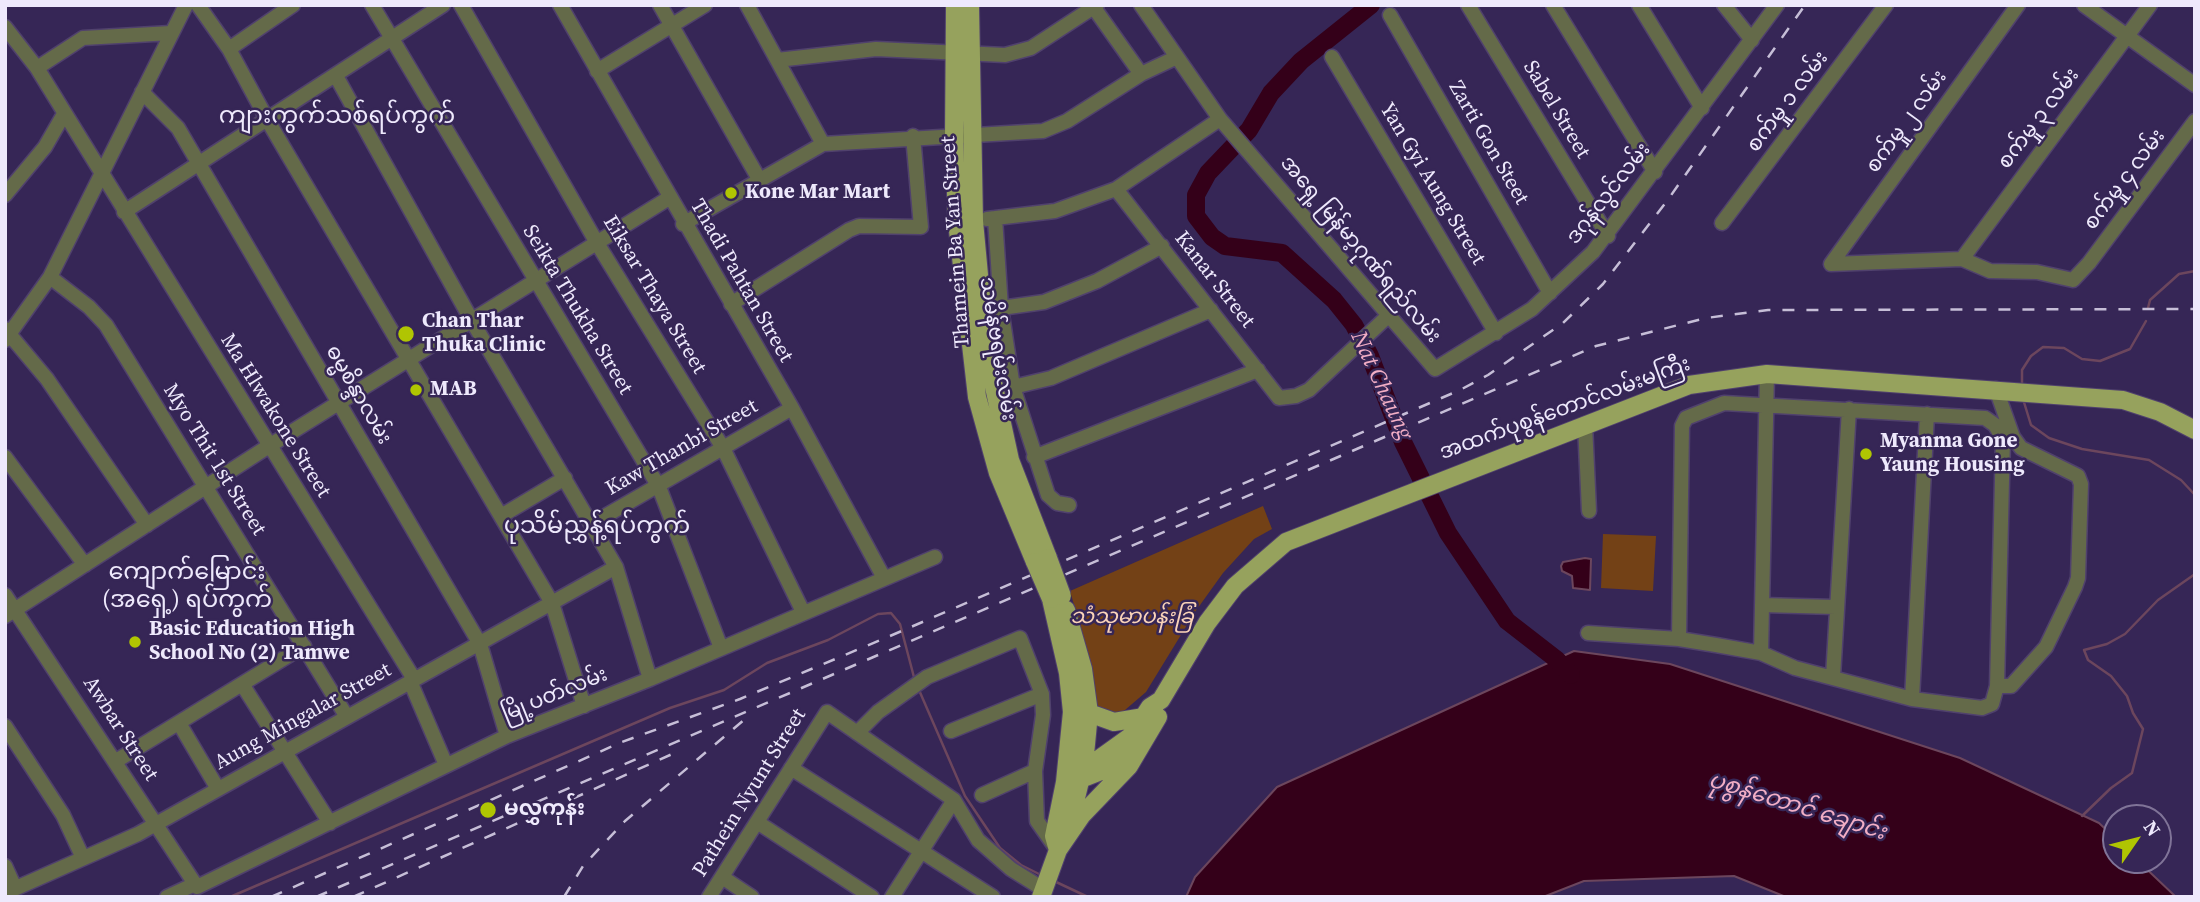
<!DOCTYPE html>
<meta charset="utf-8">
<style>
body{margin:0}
#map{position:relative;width:2200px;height:902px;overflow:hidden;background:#362656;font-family:"Source Serif 4",serif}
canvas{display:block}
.frame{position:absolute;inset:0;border:7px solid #eee9fc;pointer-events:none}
.north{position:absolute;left:2102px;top:804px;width:70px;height:70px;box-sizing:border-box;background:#362656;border:2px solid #807498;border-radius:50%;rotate:55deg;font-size:19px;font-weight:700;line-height:28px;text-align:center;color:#eee9fc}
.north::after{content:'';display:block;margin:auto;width:24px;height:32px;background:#b0c502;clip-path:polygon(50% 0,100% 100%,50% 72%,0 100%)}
</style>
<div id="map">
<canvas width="2200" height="902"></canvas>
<div class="frame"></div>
<div class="north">N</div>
</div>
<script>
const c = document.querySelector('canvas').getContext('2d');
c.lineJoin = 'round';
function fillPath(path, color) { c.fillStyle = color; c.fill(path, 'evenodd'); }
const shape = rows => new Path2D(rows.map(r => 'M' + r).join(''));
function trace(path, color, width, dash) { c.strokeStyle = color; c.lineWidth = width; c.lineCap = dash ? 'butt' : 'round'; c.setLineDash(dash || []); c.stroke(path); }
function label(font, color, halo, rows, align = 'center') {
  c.font = font + ' "Source Serif 4","Noto Sans Myanmar",serif'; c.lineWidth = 5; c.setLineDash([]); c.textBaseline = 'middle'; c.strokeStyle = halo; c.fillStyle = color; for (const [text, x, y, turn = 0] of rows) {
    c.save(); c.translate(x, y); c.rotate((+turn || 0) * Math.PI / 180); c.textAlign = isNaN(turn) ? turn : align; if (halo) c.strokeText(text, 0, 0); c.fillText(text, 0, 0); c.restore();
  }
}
const green = shape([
 [1263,506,1272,529,1254,539,1223,573,1195,612,1146,692,1118,716,1098,709,1086,646,1070,591],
 [1603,534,1656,536,1653,591,1601,588]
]);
const water = shape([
 [1585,558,1591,559,1590,590,1573,588,1572,576,1562,571,1561,566,1563,562,1585,558],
 [1574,651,1670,664,1960,758,2099,823,2116,839,2116,860,2137,860,2176,897,1786,897,1734,876,1584,881,1543,897,1186,897,1195,877,1277,787,1574,651]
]);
const stream = shape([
 [2148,308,2150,300,2179,274,2195,271],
 [2022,385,2022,370,2031,356,2043,347,2064,348,2082,359,2100,361,2130,349,2146,321],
 [2023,399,2031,425,2049,438,2082,449,2149,460,2181,480,2195,495],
 [919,690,965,796,1000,848,1021,865,1041,875],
 [2082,816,2111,788,2132,773,2143,729,2133,713,2127,696,2111,676,2088,660,2084,650,2107,644,2125,634,2158,600,2195,574],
 [1054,881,1088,897],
 [230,897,670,708,724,690,767,663,828,640,878,614,891,613,900,624,915,681]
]);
const river = shape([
 [1371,5,1301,61,1271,93,1249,130,1208,173,1196,195,1196,216,1212,237,1225,246,1282,253,1334,300,1354,325,1370,356,1403,442,1448,533,1507,621,1556,659,1571,675]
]);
const minor = shape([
 [198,5,229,49,268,121,552,603,584,706],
 [372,5,659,487,721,648],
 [461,5,597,243,723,448,803,612],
 [560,5,792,408,884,578],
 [660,5,759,179],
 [747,5,823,144],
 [1092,5,1141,74],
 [1141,5,1220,119,1435,369,1532,309,1593,252,1777,5],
 [1468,5,1608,236],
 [1553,5,1655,172],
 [1639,5,1702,108],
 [1724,5,1752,40],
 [2084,5,2195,85],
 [1390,15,1550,293],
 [5,27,37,68,414,679],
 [229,49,293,5],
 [1332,57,1496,333],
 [777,60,876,49,1005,55,1031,48,1097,5],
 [37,68,83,38,171,33],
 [597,71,705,5],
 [336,76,472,321,616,567,650,679],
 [142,92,178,128,480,644,507,736],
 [1116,189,1279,398,1296,396,1309,390,1388,316],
 [5,195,45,147,64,114],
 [124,212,443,5],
 [995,218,1001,308,1013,387,1048,495,1057,503,1069,505],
 [987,219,1055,211,1116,189,1220,119],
 [1722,223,1886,5],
 [683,224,823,144,1043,131,1067,121,1141,74,1175,58],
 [1962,259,2150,5],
 [1831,264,1962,259,1990,271,2037,272,2073,280,2089,263,2195,121],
 [1831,264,2018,5],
 [50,277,89,307,106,325,347,717],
 [731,304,849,230,859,226,921,227,913,136],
 [1001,308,1044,302,1097,281,1162,246],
 [5,329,47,379,147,525],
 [5,340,50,277,186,5],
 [1013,387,1051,378,1211,310],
 [1996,389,2013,437,2021,448,2078,476,2081,484,2078,578,2075,587,2046,647,2011,686,1997,686],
 [1585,424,1589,511],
 [5,457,85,565],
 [1034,457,1258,370],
 [501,516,565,478],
 [593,523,792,408],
 [5,595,197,887,507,736,650,679,935,557],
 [1762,605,1835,607],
 [5,616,269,446,669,198],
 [1588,633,1679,639,1716,645,1761,653,1795,668,1912,699,1982,708,1992,704,1997,686,2003,439,1995,425,1985,418,1724,403,1686,418,1682,426,1679,639],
 [1761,653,1767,374],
 [1833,677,1849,409],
 [410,681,446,765],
 [242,684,330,823],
 [1912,699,1927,414],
 [179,723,218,789],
 [5,726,63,815,83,858],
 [951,731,1042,694],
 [857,733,878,712,927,677,1020,638,1042,694,1043,715,1035,771,1037,821,1056,848],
 [116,761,304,646],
 [791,768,993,897],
 [982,795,1035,771],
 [757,822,872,897],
 [5,866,15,888],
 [722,877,752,897],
 [5,893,138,834,616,567],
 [167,897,195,884],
 [709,897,827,712,954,800,978,840,1011,869,1043,889],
 [892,897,954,800]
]);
const major = shape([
 [955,5,954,137,957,222,977,397,998,473,1035,562],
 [970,5,974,221,986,350,1010,460,1048,558],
 [1051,599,1068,673,1072,712,1065,782,1054,836,1058,850],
 [1066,610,1083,669,1089,713,1084,765,1067,835],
 [1089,713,1114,722,1144,717],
 [1067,768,1092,764,1131,736,1150,707,1161,700,1207,623,1235,586,1286,542,1689,385,1767,374,2123,400,2160,412,2195,430],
 [1081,779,1114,766,1131,754],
 [1041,897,1058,850,1082,815,1129,766,1158,717]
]);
const rail = shape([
 [271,897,622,742,740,699,890,636,1460,390,1488,375,1563,323,1603,284,1667,201,1805,5],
 [316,897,1596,346,1706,318,1768,310,2195,309],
 [353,897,679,751],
 [564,897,583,866,625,821,745,719]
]);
const majorBridge = shape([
 [1048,558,1062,596],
 [1035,562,1051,599]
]);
const markers = [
 [731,193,7,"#b0c502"],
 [406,334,9,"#b0c502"],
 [416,390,7,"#b0c502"],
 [1866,454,7,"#b0c502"],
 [135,642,7,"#b0c502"],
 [488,810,9,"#b0c502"]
];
const streetNames = [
 ["စက်မှု ၁ လမ်း",1788,102,-53],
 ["Sabel Street",1556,110,59],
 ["စက်မှု ၃ လမ်း",2039,119,-53],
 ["စက်မှု ၂ လမ်း",1907,122,-54],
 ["Zarti Gon Steet",1488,143,60],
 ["စက်မှု ၄ လမ်း",2125,180,-53],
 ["Yan Gyi Aung Street",1432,184,59],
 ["ဒဂုန်လွင်လမ်း",1609,194,-52],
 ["Thamein Ba Yan Street",956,242,-94],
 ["အရှေ့ မြန်မာ့ဂုဏ်ရည်လမ်း",1360,250,50],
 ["Kanar Street",1214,280,52],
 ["Thadi Pahtan Street",741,281,60],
 ["Eiksar Thaya Street",654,295,59],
 ["Seikta Thukha Street",577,310,59],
 ["သမိန်ဗရမ်းလမ်း",997,349,81],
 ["ဓမ္မစိန္ဒာလမ်း",358,395,60],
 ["အထက်ပုစွန်တောင်လမ်းမကြီး",1565,409,-20],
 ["Ma Hlwakone Street",275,416,58],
 ["Kaw Thanbi Street",682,448,-30],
 ["Myo Thit 1st Street",214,460,58],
 ["မြို့ပတ်လမ်း",555,695,-22],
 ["Aung Mingalar Street",303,717,-29],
 ["Awbar Street",120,729,57],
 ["Pathein Nyunt Street",750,793,-58]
];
const poiNames = [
 ["Kone Mar Mart",745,193],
 ["Chan Thar",422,322],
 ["Thuka Clinic",422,346],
 ["MAB",430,390],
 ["Myanma Gone",1880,442],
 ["Yaung Housing",1880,466],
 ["Basic Education High",149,630],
 ["School No (2) Tamwe",149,654],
 ["မလွှကုန်း",504,810]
];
const parkNames = [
 ["သံသုမာပန်းခြံ",1132,618]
];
const waterNames = [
 ["Nat Chaung",1381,386,65],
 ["ပုစွန်တောင် ချောင်း",1797,807,17]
];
const quarterNames = [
 ["ကျားကွက်သစ်ရပ်ကွက်",337,117],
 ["ပုသိမ်ညွှန့်ရပ်ကွက်",597,527],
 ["ကျောက်မြောင်း",187,573],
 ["(အရှေ့) ရပ်ကွက်",187,601]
];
fillPath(green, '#734116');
fillPath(water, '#340019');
trace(water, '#6c465d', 2);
trace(stream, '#6c465d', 2.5);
trace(river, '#340019', 18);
trace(minor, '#50416d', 17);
trace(major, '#50416d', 20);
trace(minor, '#646a49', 14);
trace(major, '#96a25d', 18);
trace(rail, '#c6bed7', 2.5, [12, 12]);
trace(majorBridge, '#50416d', 20, []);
trace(majorBridge, '#96a25d', 18);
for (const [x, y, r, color] of markers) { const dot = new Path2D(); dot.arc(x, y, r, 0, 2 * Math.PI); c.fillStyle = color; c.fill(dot); trace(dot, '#362656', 2.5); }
label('21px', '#eee9fc', '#362656', streetNames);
label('bold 21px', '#eee9fc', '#362656', poiNames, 'left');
label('italic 21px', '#fad3b8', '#362656', parkNames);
label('italic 23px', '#f2aec5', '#362656', waterNames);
label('24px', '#eee9fc', '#362656', quarterNames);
</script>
